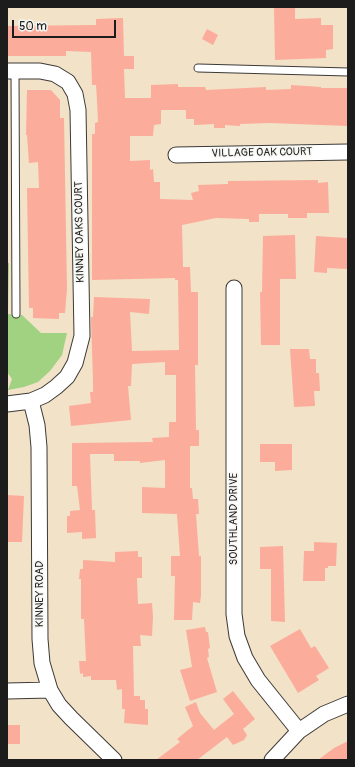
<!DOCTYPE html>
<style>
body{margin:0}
#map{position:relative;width:355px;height:767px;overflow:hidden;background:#f2e2c8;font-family:Pangolin,sans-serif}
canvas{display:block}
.frame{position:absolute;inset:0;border:8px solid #1c1c1c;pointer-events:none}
.scale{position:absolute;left:12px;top:20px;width:104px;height:18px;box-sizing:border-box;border:2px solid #1c1c1c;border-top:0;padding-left:5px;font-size:12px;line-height:14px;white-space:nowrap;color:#1c1c1c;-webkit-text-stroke:3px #f6f6f2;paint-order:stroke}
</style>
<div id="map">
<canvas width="355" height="767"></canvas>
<div class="frame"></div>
<div class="scale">50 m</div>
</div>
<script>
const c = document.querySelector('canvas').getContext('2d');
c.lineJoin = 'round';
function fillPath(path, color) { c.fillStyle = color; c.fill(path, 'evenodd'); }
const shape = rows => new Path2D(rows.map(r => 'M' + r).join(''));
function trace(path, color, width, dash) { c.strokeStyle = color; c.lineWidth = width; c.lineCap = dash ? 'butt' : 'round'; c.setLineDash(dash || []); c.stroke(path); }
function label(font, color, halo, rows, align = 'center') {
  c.font = font + ' Pangolin,sans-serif'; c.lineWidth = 3; c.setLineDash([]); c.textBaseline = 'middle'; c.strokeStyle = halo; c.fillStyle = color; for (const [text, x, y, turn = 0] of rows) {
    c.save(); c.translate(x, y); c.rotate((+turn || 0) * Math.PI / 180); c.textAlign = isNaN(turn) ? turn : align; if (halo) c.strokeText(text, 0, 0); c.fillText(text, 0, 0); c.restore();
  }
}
const green = shape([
 [7,263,9,263,8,314,22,315,41,333,67,333,62,355,50,371,38,382,24,387,8,390,12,379,7,372]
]);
const building = shape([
 [274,7,295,7,295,19,321,18,321,25,333,25,333,49,326,50,326,58,275,60],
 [123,18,124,56,134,56,134,69,124,69,125,98,151,98,151,85,178,84,178,87,205,87,206,90,266,87,266,90,291,89,291,85,321,87,321,88,348,88,348,126,270,123,240,124,240,126,225,125,225,128,214,128,214,124,194,125,194,119,186,119,186,110,161,110,161,124,154,125,153,136,130,136,130,161,150,160,150,170,153,169,154,182,160,182,160,199,193,200,191,193,199,191,198,185,228,184,228,181,318,180,318,183,328,182,329,213,307,213,307,218,288,218,288,214,259,214,259,222,249,222,249,219,216,218,182,225,183,267,190,267,191,292,198,292,198,365,195,365,196,430,199,430,199,446,190,446,190,488,192,488,193,499,198,499,199,514,196,514,199,556,201,556,201,595,200,603,193,602,192,620,174,620,175,576,171,576,171,556,180,556,177,514,142,513,142,487,165,488,165,460,140,463,140,461,114,461,114,454,90,454,92,510,95,510,96,538,82,539,82,532,67,533,67,516,70,516,70,511,80,510,77,486,72,486,72,443,153,442,152,438,169,437,169,422,176,422,176,375,165,375,165,362,132,364,131,386,128,386,131,420,71,426,69,406,91,403,90,392,93,392,93,381,91,317,93,317,94,297,150,299,149,314,130,312,132,351,179,350,178,280,175,280,175,278,92,280,92,134,95,134,95,123,98,122,97,100,96,85,92,85,91,52,66,51,66,56,7,56,7,26,96,25,96,19],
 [207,29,218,35,213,45,202,39],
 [27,90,51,90,60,100,60,118,64,118,67,289,65,313,59,313,59,319,33,318,33,308,29,308,27,188,39,188,38,162,29,163,27,135,26,135],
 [295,235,296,279,280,279,280,345,261,345,260,292,262,292,263,236],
 [316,236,347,238,348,269,327,268,327,273,314,272],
 [290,349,309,349,310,359,316,359,316,373,319,373,320,391,314,391,315,406,294,407],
 [260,444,292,444,292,470,275,471,275,462,260,462],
 [7,495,24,496,22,542,7,542],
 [314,542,337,543,336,566,328,566,328,568,325,568,325,581,303,581,304,551,314,551],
 [283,546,285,622,271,621,271,569,260,569,260,547],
 [138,551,138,557,142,557,142,578,137,578,138,604,152,603,153,617,152,636,140,635,141,646,133,646,134,696,140,696,140,700,145,700,145,709,148,709,148,725,124,723,125,709,122,709,122,689,117,690,116,680,91,680,91,676,83,677,83,673,80,674,79,661,86,661,84,619,81,619,81,579,79,579,80,569,83,569,83,560,115,562,115,552],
 [205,627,206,632,208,632,210,648,208,649,209,657,207,658,217,692,190,701,180,670,192,667,186,630],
 [300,629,311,648,315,646,329,668,316,676,319,680,298,693,270,646],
 [233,691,255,719,243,729,247,735,244,740,233,745,227,737,197,760,156,760,180,742,177,739,193,726,185,707,196,702,200,713,214,730,234,714,223,699],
 [7,725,20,725,20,744,7,744],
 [348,741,348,760,318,760,334,748]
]);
const lane = shape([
 [198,68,348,72],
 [15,71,16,314]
]);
const street = shape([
 [7,71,40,71,55,74,68,82,75,94,78,110,82,336,75,363,67,377,56,387,45,395,31,401,7,404],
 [176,155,348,152],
 [234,288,234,614,237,636,245,658,258,680,299,731],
 [31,401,37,425,39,447,40,639,42,663,50,690,59,705,71,718,114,760],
 [7,691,50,690],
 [272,760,299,731,324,714,348,704]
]);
const streetNames = [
 ["VILLAGE OAK COURT",262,153,-1],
 ["KINNEY OAKS COURT",80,232,-91],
 ["SOUTHLAND DRIVE",234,519,-90],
 ["KINNEY ROAD",40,594,-90]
];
fillPath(green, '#a0d281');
fillPath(building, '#fcac9a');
trace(lane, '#3c3a36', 9);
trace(street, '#3c3a36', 17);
trace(lane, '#fff', 7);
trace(street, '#fff', 15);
label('11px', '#1c1c1c', '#f6f6f2', streetNames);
</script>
